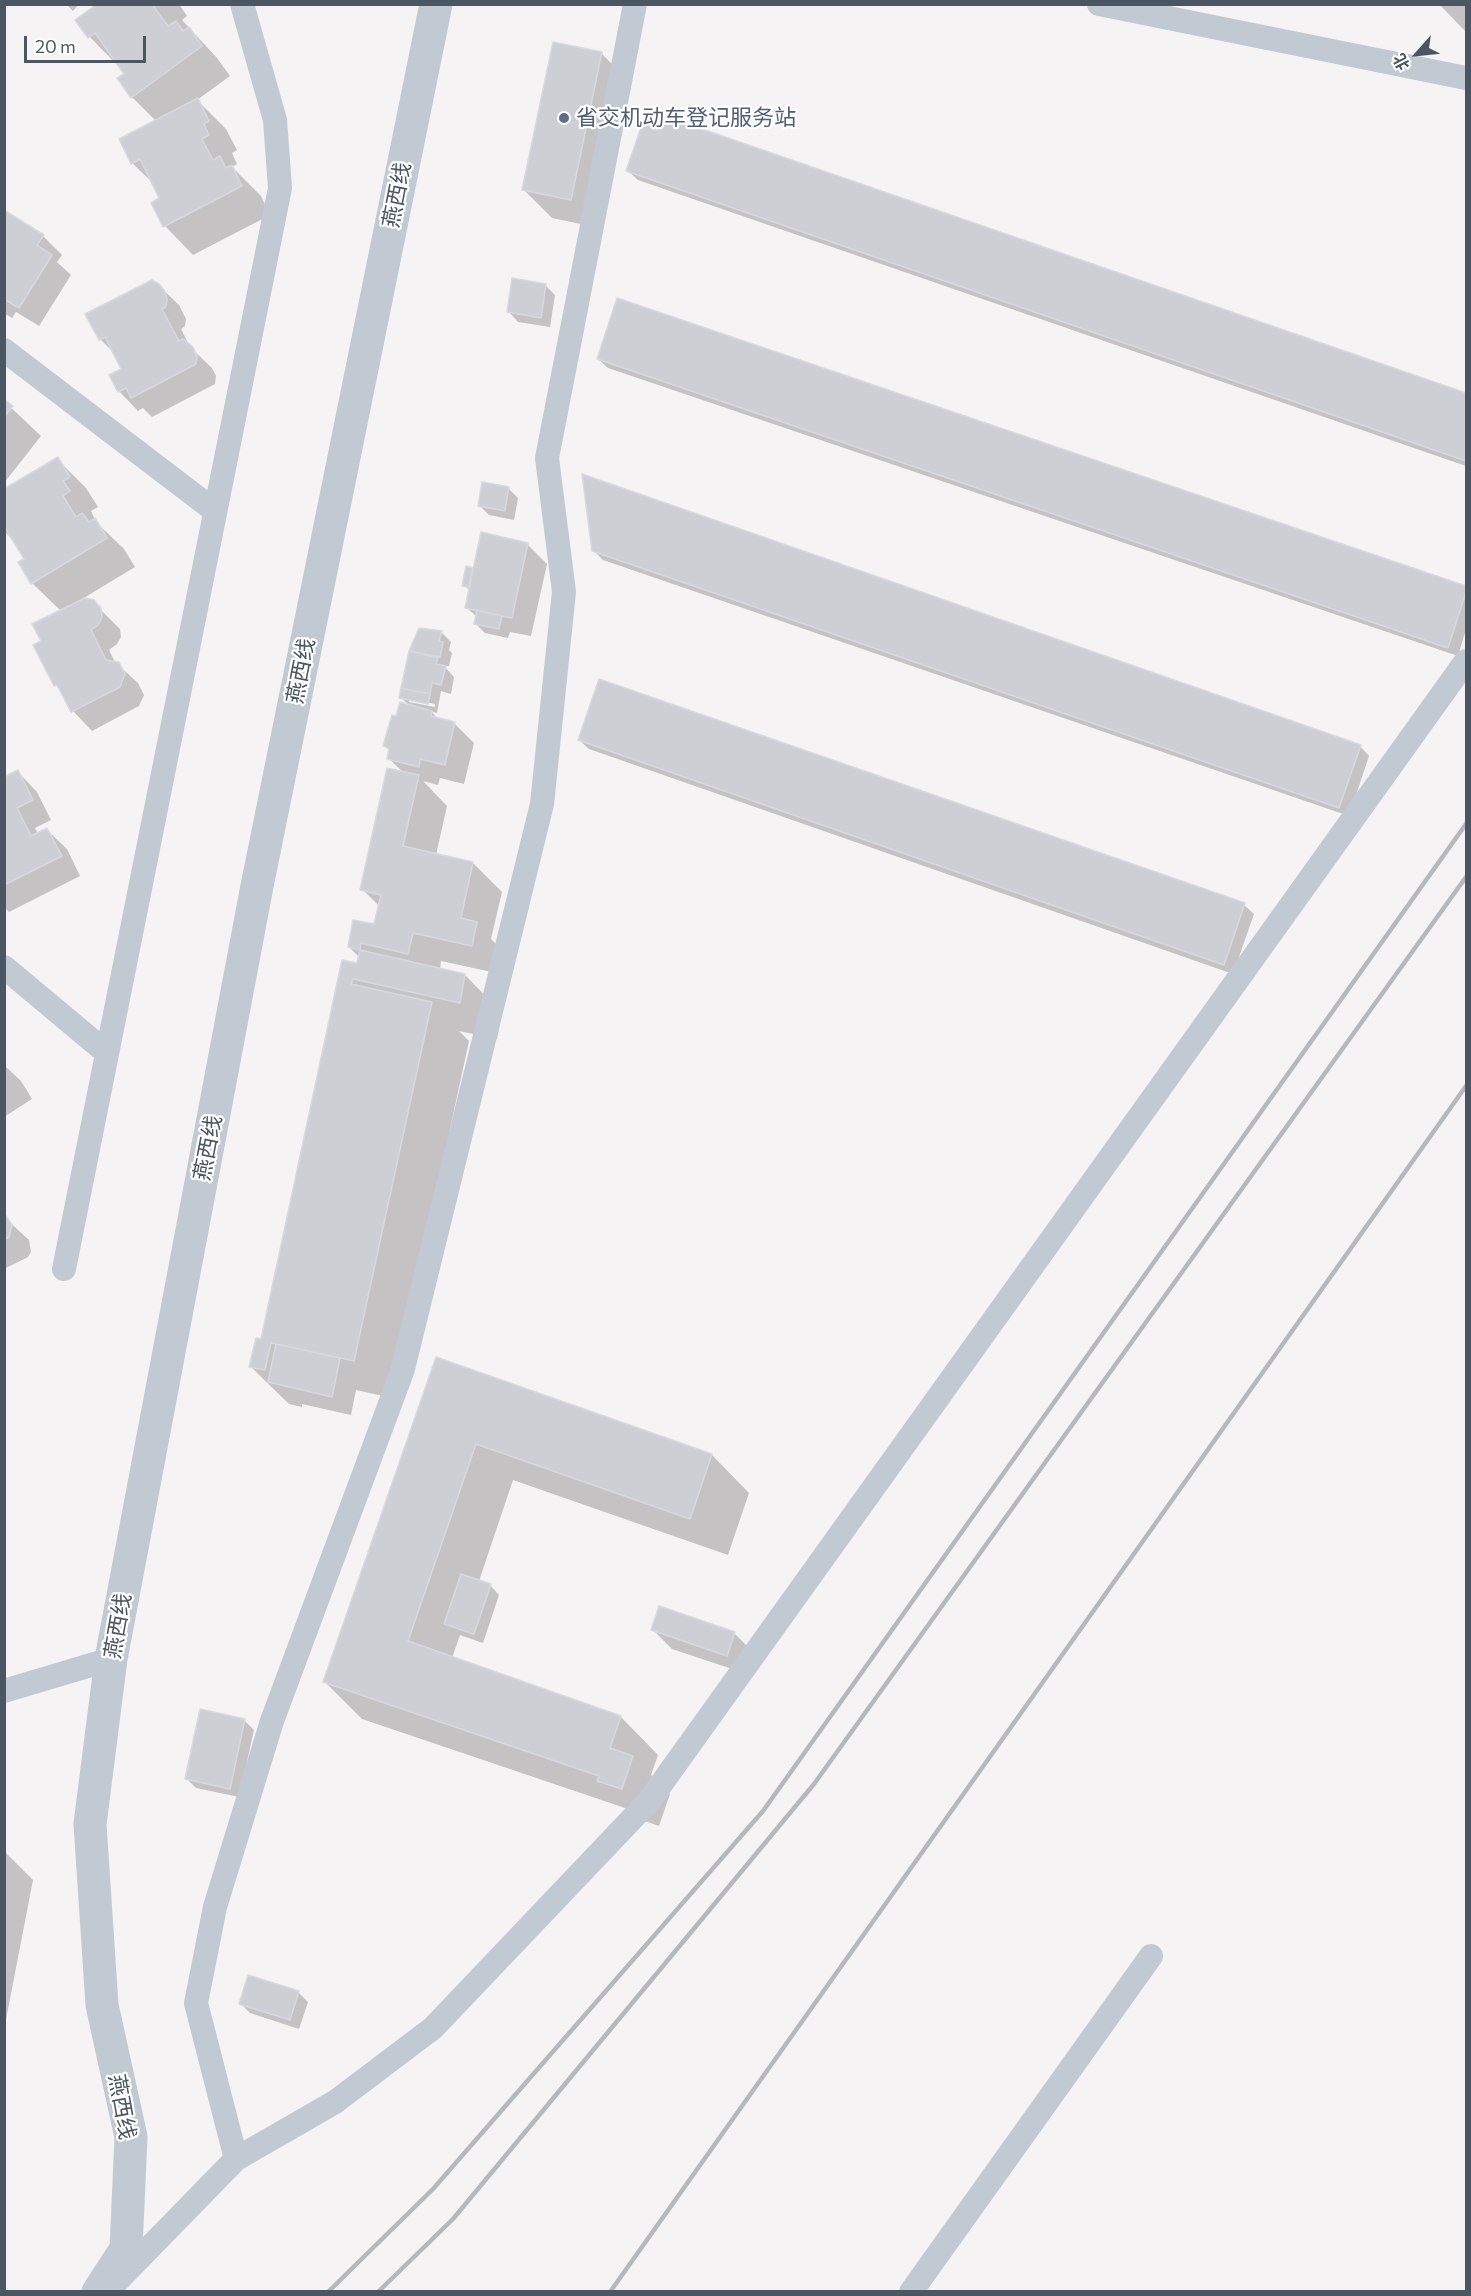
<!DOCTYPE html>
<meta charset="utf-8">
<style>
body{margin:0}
#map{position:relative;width:1471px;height:2296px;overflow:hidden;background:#f5f3f3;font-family:Commissioner,"Noto Sans SC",sans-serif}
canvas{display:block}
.frame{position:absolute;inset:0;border:6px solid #4a5661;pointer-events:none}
.north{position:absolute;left:1387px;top:24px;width:60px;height:60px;-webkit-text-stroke:4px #fff;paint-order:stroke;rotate:243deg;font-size:16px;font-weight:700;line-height:24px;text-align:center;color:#4a5661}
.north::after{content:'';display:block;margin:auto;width:21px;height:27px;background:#4a5661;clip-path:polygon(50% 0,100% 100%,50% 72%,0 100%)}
.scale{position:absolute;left:24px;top:36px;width:122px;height:27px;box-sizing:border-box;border:3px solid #4a5661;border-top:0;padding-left:8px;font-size:18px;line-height:21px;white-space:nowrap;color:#4a5661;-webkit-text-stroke:4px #fff;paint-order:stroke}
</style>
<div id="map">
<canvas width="1471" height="2296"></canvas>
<div class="frame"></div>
<div class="north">北</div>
<div class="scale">20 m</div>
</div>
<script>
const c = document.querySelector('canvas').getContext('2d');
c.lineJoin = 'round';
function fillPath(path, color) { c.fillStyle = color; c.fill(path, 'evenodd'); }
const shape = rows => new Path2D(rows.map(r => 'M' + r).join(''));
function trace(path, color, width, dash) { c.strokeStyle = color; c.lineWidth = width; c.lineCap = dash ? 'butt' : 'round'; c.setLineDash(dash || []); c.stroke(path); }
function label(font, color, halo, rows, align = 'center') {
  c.font = font + ' Commissioner,"Noto Sans SC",sans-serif'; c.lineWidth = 4.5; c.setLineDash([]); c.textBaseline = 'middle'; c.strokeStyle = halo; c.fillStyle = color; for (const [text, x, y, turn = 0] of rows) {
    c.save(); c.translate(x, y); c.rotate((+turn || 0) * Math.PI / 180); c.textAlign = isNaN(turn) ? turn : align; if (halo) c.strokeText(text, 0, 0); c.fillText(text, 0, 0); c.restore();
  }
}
const shadow = shape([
 [66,4,79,4,73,11],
 [99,4,179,4,187,16,182,20,217,58,230,76,197,100,226,129,237,150,232,153,237,164,232,167,261,196,270,215,193,255,165,226,161,199,154,184,132,163,156,121,132,97,126,74,90,37,77,20],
 [1439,4,1466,4,1466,31,1465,31],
 [601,53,630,82,600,228,552,218,523,189],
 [648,112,1466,394,1466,466,638,180,628,171],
 [4,212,43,236,62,255,57,262,71,275,39,326,16,312,12,318,4,313],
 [158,285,179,305,186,319,185,326,181,329,190,347,212,368,216,376,215,384,152,417,143,408,138,411,119,391,123,370,116,355,100,339,87,314],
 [546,286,555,295,550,327,518,322,509,312],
 [618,300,1466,587,1466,629,1458,656,608,368,598,359],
 [4,401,41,436,4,483],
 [57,459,86,488,98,507,91,511,96,522,124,549,135,567,82,599,93,602,120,629,121,637,117,644,109,650,115,662,138,683,144,695,139,706,92,731,73,711,62,692,56,685,43,642,61,611,32,583,26,559,17,544,4,531,4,491],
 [508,488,518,498,514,520,489,515,480,506],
 [527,544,547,564,531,636,510,632,508,638,485,633,475,623,477,617,466,607,470,591,464,585,472,569,474,571],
 [593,550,1360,746,1369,756,1349,816,603,560],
 [420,629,441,632,451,642,449,650,452,653,449,666,444,666,454,677,451,694,441,691,437,713,431,711,438,719,454,723,474,743,464,784,440,778,438,785,423,781,447,806,436,855,473,863,502,892,491,939,505,953,501,974,441,961,440,970,465,975,502,1013,497,1039,459,1031,469,1041,392,1398,356,1390,351,1415,302,1404,302,1407,289,1404,251,1367,262,1340,343,962,358,965,360,958,349,947,376,926,380,907,362,889,404,773,388,758,390,751,385,746,397,718,410,706,400,697,411,652],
 [409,699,435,704,435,707,409,702],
 [579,740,1244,905,1254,914,1233,974,589,749],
 [18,772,37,792,51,820,35,828,38,834,47,830,67,849,80,876,9,912,4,907,4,779],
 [4,1065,21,1081,32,1099,4,1117],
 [4,1217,29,1240,31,1252,28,1257,4,1269],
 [436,1359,712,1455,749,1493,728,1555,513,1480,479,1581,490,1585,499,1595,483,1643,460,1635,452,1658,621,1717,658,1755,651,1775,670,1794,659,1826,636,1818,628,1809,362,1719,324,1681],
 [653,1630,734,1633,754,1653,747,1674,672,1649],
 [244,1720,254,1730,239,1797,196,1788,187,1779],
 [4,1851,33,1880,4,2030],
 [298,1992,308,2002,299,2029,250,2013,241,2004]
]);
const building = shape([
 [97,4,158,4,154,7,168,26,176,21,183,31,189,27,202,46,131,98,117,78,124,74,95,33,88,38,75,20,97,4],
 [553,42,602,52,571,200,522,190,553,42],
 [198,98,209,121,204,124,209,135,202,139,213,160,220,156,226,168,232,165,242,186,163,227,151,203,159,198,140,159,131,164,119,139,198,98],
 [647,110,1466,393,1466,461,626,171,647,110],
 [4,210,44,235,37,245,52,255,19,308,4,299,4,210],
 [512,278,546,284,541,318,507,312,512,278],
 [152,280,159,284,164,290,167,299,166,307,162,309,179,341,183,339,193,347,197,356,196,364,131,398,126,388,118,392,109,375,121,369,105,337,99,340,85,314,152,280],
 [617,298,1466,586,1466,592,1448,648,597,359,617,298],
 [4,399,13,406,4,417,4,399],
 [58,457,70,477,63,481,70,491,63,496,76,517,82,513,89,522,95,518,107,538,31,584,18,562,24,559,4,526,4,489,58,457],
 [582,474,1361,745,1339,808,592,551,582,474],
 [482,482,509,487,505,511,478,506,482,482],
 [481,532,528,543,512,618,465,608,481,532],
 [466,566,473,568,469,587,462,586,466,566],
 [85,598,94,600,101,608,102,617,98,625,91,630,106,660,119,662,125,674,120,687,71,712,57,685,54,686,33,645,41,641,32,624,85,598],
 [477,610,502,616,499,629,474,624,477,610],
 [419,628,442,631,439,641,443,642,440,657,409,651,419,628],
 [409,651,438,658,436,664,446,666,441,685,432,683,430,694,401,688,409,651],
 [599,679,1245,903,1224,965,578,740,599,679],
 [401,688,430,694,428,704,399,698,401,688],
 [400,702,432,711,431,716,455,722,445,765,420,759,419,767,387,759,389,748,383,746,392,715,396,716,400,702],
 [387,768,419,775,403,846,473,862,461,918,477,922,472,946,413,933,408,954,361,943,360,950,348,947,353,920,374,924,381,895,360,890,387,768],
 [18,770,33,800,17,808,31,836,47,828,62,856,4,885,4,777,18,770],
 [360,950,465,974,460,1003,353,979,351,984,432,1002,354,1361,271,1343,265,1370,249,1367,256,1338,261,1339,342,960,357,963,360,950],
 [4,1213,12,1225,9,1237,4,1240,4,1213],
 [276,1344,340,1358,332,1397,268,1382,276,1344],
 [436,1357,712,1454,690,1519,476,1444,408,1641,621,1716,610,1748,633,1756,622,1789,597,1781,599,1776,323,1682,436,1357],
 [461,1574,491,1584,474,1634,444,1624,461,1574],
 [659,1606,735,1632,727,1656,651,1630,659,1606],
 [200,1709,245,1719,230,1789,185,1779,200,1709],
 [248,1975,299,1991,290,2020,239,2004,248,1975]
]);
const service = shape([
 [1099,4,1466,78],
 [4,350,215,511],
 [4,967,107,1053],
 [64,1269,280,188,275,120,242,4],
 [4,1691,111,1659],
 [236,2159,196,2003,215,1907,272,1721,403,1369,542,804,564,592,547,458,635,4],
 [117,2281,236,2159,335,2102,433,2028,649,1801,1466,661],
 [911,2292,1151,1956]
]);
const minor = shape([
 [98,2292,126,2249,131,2137,102,2005,90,1824,111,1659,257,886,436,4]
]);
const rail = shape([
 [328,2292,433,2189,763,1811,1466,824],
 [378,2292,453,2219,814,1784,1466,877],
 [610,2292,1466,1086]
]);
const markers = [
 [564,118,6,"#5c6f8a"]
];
const serviceNames = [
 ["省交机动车登记服务站",576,118]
];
const streetNames = [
 ["燕西线",397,195,-79],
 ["燕西线",301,671,-79],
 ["燕西线",208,1148,-79],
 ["燕西线",118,1626,-80],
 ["燕西线",122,2107,80]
];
fillPath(shadow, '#0003');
fillPath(building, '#cdcfd5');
trace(building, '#d7d9de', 1.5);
trace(service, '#c1cad2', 24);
trace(minor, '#c1cad2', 33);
trace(rail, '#b5b8bd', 4.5);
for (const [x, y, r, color] of markers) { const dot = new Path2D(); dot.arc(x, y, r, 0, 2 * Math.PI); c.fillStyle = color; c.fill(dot); trace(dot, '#fff', 2); }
label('22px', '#4e5e75', '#fff', serviceNames, 'left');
label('22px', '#4a5661', '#fff', streetNames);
</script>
